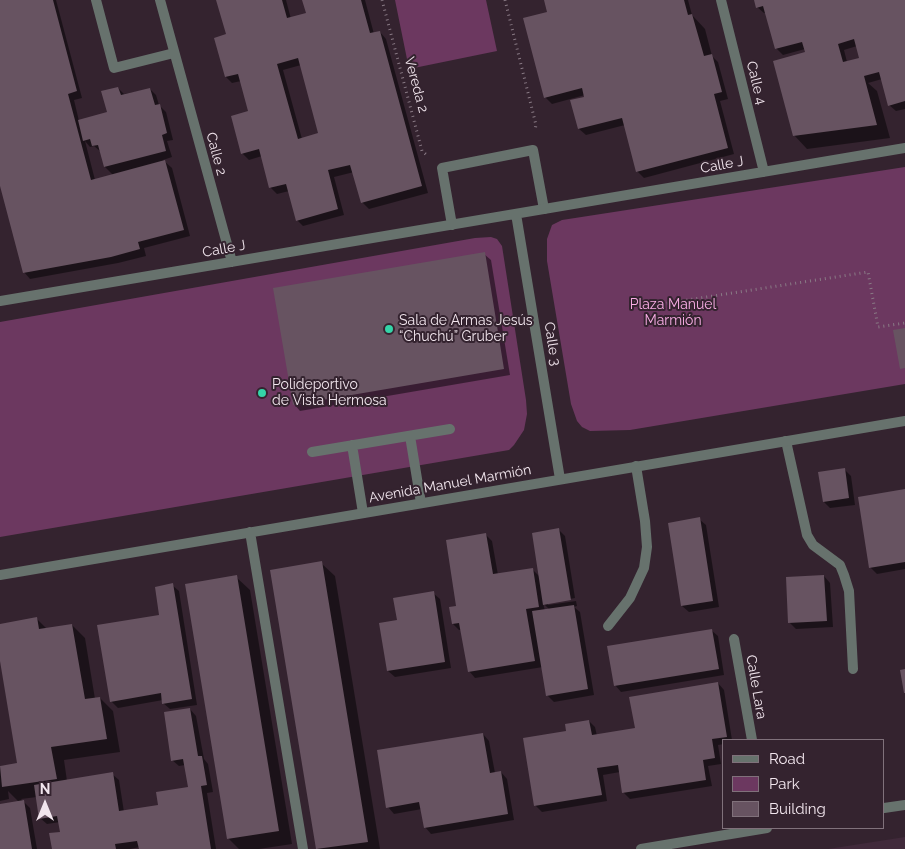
<!DOCTYPE html>
<meta charset="utf-8">
<style>
body{margin:0}
#map{position:relative;width:905px;height:849px;overflow:hidden;background:#34232f;font-family:Raleway,sans-serif}
canvas{display:block}
.legend{position:absolute;left:722px;top:739px;width:162px;height:90px;box-sizing:border-box;background:#34232f;border:1px solid #80717b;margin:0;padding:6px 9px;list-style:none;font-size:15px;color:#f1e5ed}
.legend li{display:flex;align-items:center;gap:10px;height:25px}
.legend b{width:25px;border:1px solid #80717b}
.north{position:absolute;left:20px;top:779px;width:50px;height:50px;-webkit-text-stroke:4px #34232f;paint-order:stroke;rotate:0deg;font-size:14px;font-weight:700;line-height:20px;text-align:center;color:#f1e5ed}
.north::after{content:'';display:block;margin:auto;width:18px;height:22px;background:#f1e5ed;clip-path:polygon(50% 0,100% 100%,50% 72%,0 100%)}
</style>
<div id="map">
<canvas width="905" height="849"></canvas>
<ul class="legend">
<li><b style="height:6px;background:#67726d"></b>Road</li>
<li><b style="height:14px;background:#6c3860"></b>Park</li>
<li><b style="height:14px;background:#675361"></b>Building</li>
</ul>
<div class="north">N</div>
</div>
<script>
const c = document.querySelector('canvas').getContext('2d');
c.lineJoin = 'round';
function fillPath(path, color) { c.fillStyle = color; c.fill(path, 'evenodd'); }
const shape = rows => new Path2D(rows.map(r => 'M' + r).join(''));
function trace(path, color, width, dash) { c.strokeStyle = color; c.lineWidth = width; c.lineCap = dash ? 'butt' : 'round'; c.setLineDash(dash || []); c.stroke(path); }
function label(font, color, halo, rows, align = 'center') {
  c.font = font + ' Raleway,sans-serif'; c.lineWidth = 4; c.setLineDash([]); c.textBaseline = 'middle'; c.strokeStyle = halo; c.fillStyle = color; for (const [text, x, y, turn = 0] of rows) {
    c.save(); c.translate(x, y); c.rotate((+turn || 0) * Math.PI / 180); c.textAlign = isNaN(turn) ? turn : align; if (halo) c.strokeText(text, 0, 0); c.fillText(text, 0, 0); c.restore();
  }
}
const built = shape([
 [905,837,905,849,828,849]
]);
const green = shape([
 [395,0,486,0,497,51,409,69],
 [905,167,905,384,630,430,590,431,582,427,577,421,571,404,547,261,547,239,552,225,562,220,575,218],
 [491,237,497,239,502,246,526,400,527,414,524,430,514,445,509,450,0,537,0,322,475,238]
]);
const shadow = shape([
 [0,0,56,0,82,98,74,100,79,121,108,113,118,88,124,94,150,89,156,95,159,105,166,112,173,140,167,141,172,157,163,160,172,168,190,236,144,248,146,256,118,263,30,279,24,272,0,182],
 [85,141,90,147,94,146,101,152,105,167,113,175,95,180],
 [218,0,286,0,291,19,307,14,304,0,365,0,374,34,380,32,386,39,428,193,369,209,362,202,354,172,334,177,344,215,303,226,297,220,289,191,277,194,271,188,262,156,249,160,242,153,250,112,241,81,232,83,226,77,227,35],
 [301,65,319,134,302,139,283,70],
 [546,0,688,0,692,15,705,29,712,56,718,62,728,99,720,101,734,154,644,178,637,171,625,125,586,135,579,129,572,101,586,98,585,95,552,104,545,97,549,12],
 [755,0,905,0,905,109,896,111,889,105,882,79,868,83,877,91,890,138,807,149,794,135,807,53,805,49,783,55,776,48,766,13,764,13,757,7],
 [857,46,861,59,847,62,844,50],
 [484,254,491,260,510,375,300,411,294,404],
 [844,469,851,476,855,505,830,508,824,502],
 [905,491,905,569,877,574,870,567],
 [699,519,706,525,719,607,689,612,682,606],
 [558,529,565,536,575,598,548,603,548,605,576,601,577,606,574,607,580,612,594,695,554,702,547,695,543,667,475,678,469,671,462,630,459,630,453,624,486,535,492,541,498,575,532,569,540,577],
 [543,603,550,610,545,611],
 [321,563,335,576,380,849,318,849,272,571],
 [824,576,830,583,833,627,796,629,789,622],
 [236,577,250,590,292,844,259,849,239,849,228,838],
 [172,585,179,591,197,705,170,709,163,703,163,700,118,708,111,701,161,616],
 [433,593,440,599,451,668,395,677,388,671,399,621],
 [37,619,47,629,72,625,85,638,95,699,100,698,113,711,120,752,64,760,67,781,112,774,119,780,124,812,160,806,189,788,185,765,179,766,172,760,190,709,196,716,204,759,208,764,213,792,207,793,216,849,140,849,140,847,130,849,53,849,62,833,60,822,47,824,40,818,37,797,21,799,30,808,37,849,0,849,0,805,19,802,8,791,9,799,0,801,0,766,18,764,0,653,0,625],
 [711,630,718,636,724,675,621,692,615,685],
 [718,683,724,690,732,740,724,740,724,744,718,745,721,764,708,766,712,786,630,799,624,793,620,772,603,775,607,801,542,812,535,805,568,732,589,721,595,727,597,736,636,729],
 [483,734,489,741,495,773,501,772,507,779,514,820,431,834,425,827,422,809,394,814,388,807]
]);
const building = shape([
 [0,0,53,0,77,91,68,94,91,180,165,160,184,230,138,242,140,249,111,257,23,273,0,186],
 [216,0,282,0,287,18,306,13,302,0,361,0,370,33,380,31,422,186,361,203,350,165,328,170,338,209,296,221,286,184,269,188,259,149,241,154,231,116,248,111,238,74,225,77,214,38,226,34],
 [298,58,318,133,298,139,277,64],
 [544,0,684,0,688,15,692,14,704,56,712,54,722,92,714,94,728,148,636,172,622,118,578,129,570,100,584,97,582,88,544,98,523,18,547,12],
 [754,0,905,0,905,101,888,106,879,72,864,76,877,125,793,136,773,61,805,52,802,42,775,49,763,6,756,8],
 [854,39,859,58,843,62,838,44],
 [118,87,121,95,150,88,155,105,160,104,167,133,162,135,166,151,104,167,98,145,92,146,90,139,83,141,78,120,107,112,101,91],
 [485,252,504,369,293,405,273,288],
 [905,328,905,368,900,369,893,330],
 [845,468,849,498,823,502,818,472],
 [905,489,905,562,869,568,858,497],
 [700,517,713,601,681,606,668,523],
 [559,528,571,600,543,605,532,533],
 [486,533,493,574,533,568,539,607,526,609,535,661,468,672,459,623,452,624,449,607,456,606,446,540],
 [322,561,368,842,316,849,270,570],
 [237,575,279,831,227,839,185,584],
 [824,575,827,621,788,623,786,577],
 [173,583,192,699,162,704,161,693,110,702,97,625,159,615,155,587],
 [434,591,445,662,387,671,379,623,397,620,393,598],
 [574,605,588,689,546,696,532,611],
 [37,617,39,629,72,624,85,699,100,697,107,739,51,747,57,779,2,787,0,766,17,763,0,661,0,624],
 [712,629,719,669,614,686,607,646],
 [905,669,905,693,904,693,900,670],
 [718,682,727,737,712,739,715,758,703,760,706,780,622,793,618,765,597,768,602,795,534,806,523,738,566,731,565,724,589,720,592,735,635,728,629,697],
 [190,708,198,756,202,756,207,785,201,786,211,849,139,849,137,841,115,844,116,849,52,849,49,833,60,832,57,816,39,819,34,785,113,772,119,811,158,805,156,792,188,787,183,759,171,761,164,712],
 [483,733,490,773,501,771,508,814,424,828,419,802,386,808,377,750],
 [24,800,32,849,0,849,0,804]
]);
const path = shape([
 [382,0,422,151,428,156],
 [505,0,536,125,535,130],
 [642,307,868,272,878,327,905,323]
]);
const service = shape([
 [96,0,114,68,174,53],
 [452,225,442,168,533,150,544,209],
 [410,436,421,503],
 [786,441,807,535,813,545,840,565,844,575,849,591,853,669],
 [352,445,363,513],
 [312,452,450,429],
 [608,626,630,598,644,568,647,547,645,521,636,466]
]);
const minor = shape([
 [160,0,232,262],
 [721,0,764,172],
 [516,214,560,479],
 [0,301,905,148],
 [250,532,303,849],
 [0,575,905,421],
 [734,639,752,740],
 [884,808,905,805],
 [641,849,767,828]
]);
const markers = [
 [389,329,5,"#34d4a8"],
 [262,393,5,"#34d4a8"]
];
const streetNames = [
 ["Calle 4",756,83,76],
 ["Vereda 2",416,85,75],
 ["Calle 2",216,154,75],
 ["Calle J",722,165,-10],
 ["Calle J",224,249,-10],
 ["Calle 3",552,344,81],
 ["Avenida Manuel Marmión",450,484,-10],
 ["Calle Lara",756,687,80]
];
const parkNames = [
 ["Plaza Manuel",673,305],
 ["Marmión",673,321]
];
const poiNames = [
 ["Sala de Armas Jesús",399,321],
 ["“Chuchú” Gruber",399,337],
 ["Polideportivo",272,385],
 ["de Vista Hermosa",272,401]
];
fillPath(built, '#412a3b');
fillPath(green, '#6c3860');
fillPath(shadow, '#0007');
fillPath(building, '#675361');
trace(path, '#897a85', 3, [1, 4]);
trace(service, '#67726d', 10);
trace(minor, '#67726d', 10);
for (const [x, y, r, color] of markers) { const dot = new Path2D(); dot.arc(x, y, r, 0, 2 * Math.PI); c.fillStyle = color; c.fill(dot); trace(dot, '#34232f', 2); }
label('14px', '#f1e5ed', '#34232f', streetNames);
label('14px', '#f9ade5', '#34232f', parkNames);
label('14px', '#f1e5ed', '#34232f', poiNames, 'left');
</script>
